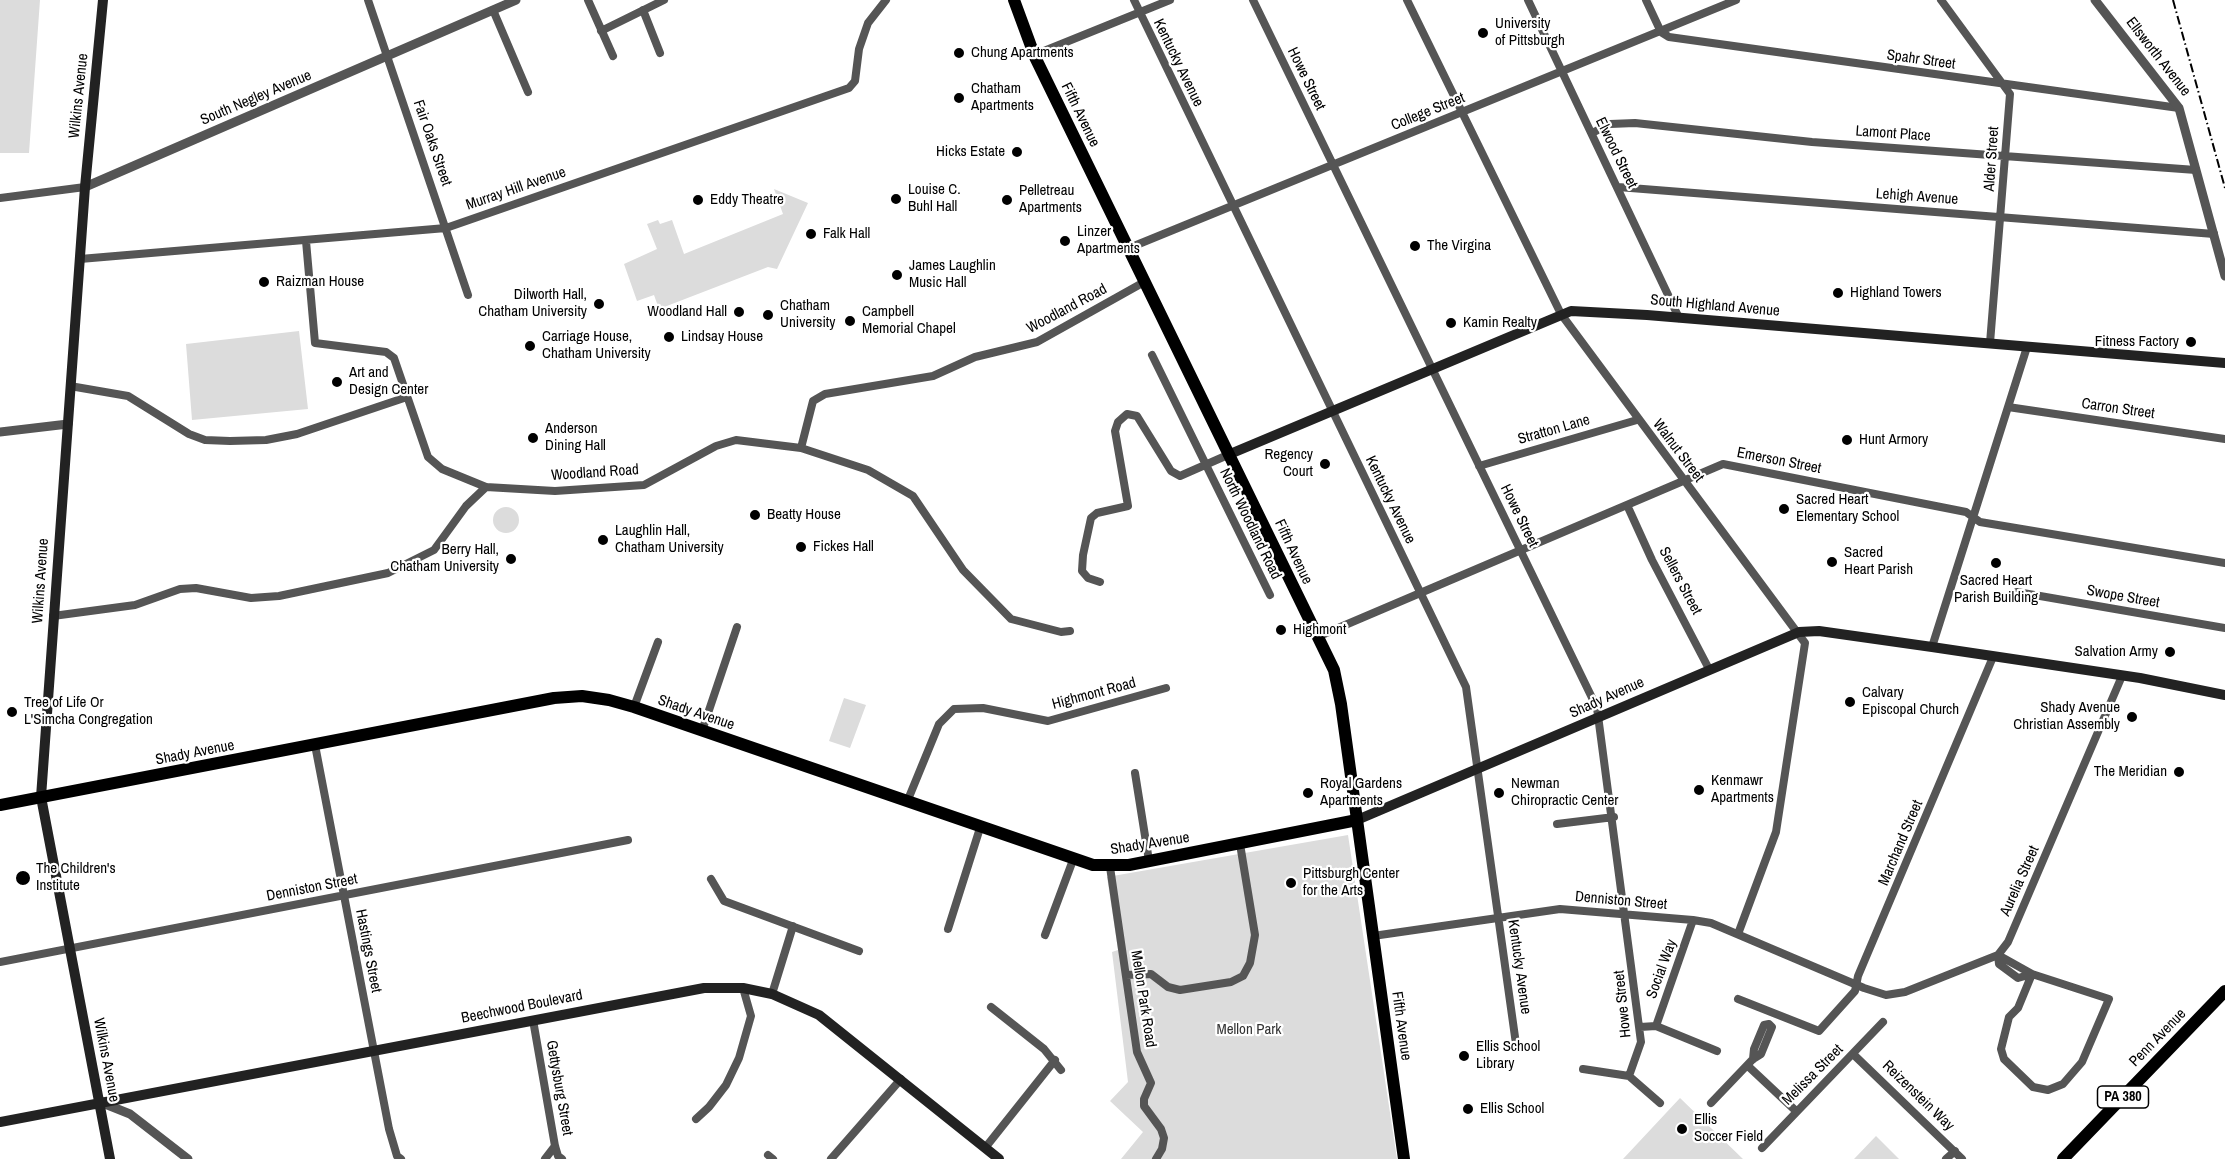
<!DOCTYPE html>
<style>
body{margin:0}
canvas{display:block;background:#fff}
</style>
<canvas width="2225" height="1159"></canvas>
<script>
const c = document.querySelector('canvas').getContext('2d');
c.lineJoin = 'round';
function fillPath(path, color) { c.fillStyle = color; c.fill(path, 'evenodd'); }
const shape = rows => new Path2D(rows.map(r => 'M' + r).join(''));
function trace(path, color, width, dash) { c.strokeStyle = color; c.lineWidth = width; c.lineCap = dash ? 'butt' : 'round'; c.setLineDash(dash || []); c.stroke(path); }
function label(font, color, halo, rows, align = 'center') {
  c.font = font + ' "Archivo Narrow",sans-serif'; c.lineWidth = 4.5; c.setLineDash([]); c.textBaseline = 'middle'; c.strokeStyle = halo; c.fillStyle = color; for (const [text, x, y, turn = 0] of rows) {
    c.save(); c.translate(x, y); c.rotate((+turn || 0) * Math.PI / 180); c.textAlign = isNaN(turn) ? turn : align; if (halo) c.strokeText(text, 0, 0); c.fillText(text, 0, 0); c.restore();
  }
}
const green = shape([
 [0,0,40,0,29,153,0,153],
 [774,189,808,203,777,269,768,267,659,309,654,295,637,301,624,264,657,249,647,224,658,220,660,224,672,220,684,254,783,214],
 [299,331,308,409,192,420,186,344],
 '493 520a13 13 0 1 1 26 0a13 13 0 1 1-26 0Z',
 [844,698,866,705,850,748,829,741],
 [1348,835,1397,1159,1121,1159,1143,1132,1110,1101,1128,1082,1112,952,1118,950,1107,877],
 [1680,1098,1743,1159,1623,1159],
 [1876,1136,1899,1159,1854,1159]
]);
const minor = shape([
 [368,0,468,295],
 [588,0,613,56],
 [1134,0,1466,687,1516,1044],
 [1253,0,1597,708,1641,1042,1629,1076],
 [1407,0,1561,314,1805,643,1776,832,1738,934],
 [1528,0,1679,318],
 [1646,0,1661,32,1669,37,2179,108],
 [1941,0,2010,94,1990,343],
 [493,10,528,92],
 [643,10,660,53],
 [601,31,664,0],
 [1034,55,1170,0],
 [1592,133,1610,124,1635,123,1812,142,2196,170],
 [1618,187,2214,234],
 [0,198,85,187],
 [306,241,315,343,386,352,394,358,428,457,442,469,486,487,555,491,644,485,716,446,736,440,801,448,813,401,825,394,933,376,975,357,1037,342,1146,281],
 [1129,248,1736,0],
 [80,259,446,228,849,88,855,81,859,49,868,23,886,0],
 [1152,355,1270,595],
 [70,386,128,396,189,434,205,440,230,441,266,440,297,434,407,397],
 [2008,407,2225,439],
 [801,448,868,470,913,496,963,570,1011,619,1061,632,1070,631],
 [1479,466,1637,420],
 [1627,505,1652,560,1709,669],
 [1100,582,1088,578,1082,571,1083,555,1091,518,1097,513,1128,506,1115,431,1118,422,1127,414,1137,416,1171,471,1180,476,1230,454],
 [2017,592,2225,628],
 [53,616,135,605,180,589,196,588,251,598,279,596,388,573,434,550,466,506,486,487],
 [1317,637,1723,464,1966,512,1980,522,2225,563],
 [1932,647,2027,347],
 [634,707,658,642],
 [702,731,737,627],
 [315,745,389,1129,397,1156,401,1159],
 [1135,773,1149,861],
 [907,802,939,724,954,709,983,708,1048,721,1166,688],
 [1557,824,1614,817],
 [1110,867,1137,1052,1151,1083,1144,1099,1144,1106,1161,1129,1164,1138,1162,1149,1156,1159],
 [711,879,724,901,859,951],
 [948,929,980,828],
 [1045,935,1073,860],
 [1373,936,1560,909,1693,920,1711,923,1864,988,1886,995,1905,992,1998,955,2008,942,2122,676],
 [1998,955,2032,974,2109,999,2082,1062,2063,1084,2048,1090,2033,1087,2004,1059,2001,1049,2009,1017,2018,1008,2032,974],
 [1998,955,1999,964,2018,978,2032,974],
 [0,962,628,840],
 [1126,975,1151,974,1168,987,1180,990,1231,982,1243,976,1250,963,1255,935,1240,844],
 [772,994,793,926],
 [1738,999,1819,1031,1855,991,1858,976,1993,657],
 [991,1007,1044,1049,1061,1070],
 [533,1020,555,1146,558,1156,562,1159],
 [1656,1026,1693,920],
 [1640,1027,1656,1026,1717,1051],
 [1853,1054,1962,1159],
 [1748,1066,1796,1111],
 [1583,1069,1629,1076,1660,1103],
 [1711,1103,1753,1059,1761,1054,1772,1027,1769,1024,1764,1025,1754,1049,1753,1059],
 [696,1119,709,1107,726,1085,739,1058,751,1016,743,988],
 [985,1148,1055,1060],
 [1762,1148,1883,1022],
 [768,1155,773,1159],
 [545,1159,555,1146],
 [831,1159,901,1079],
 [1946,1159,1955,1151]
]);
const tertiary = shape([
 [2095,0,2179,108,2225,276],
 [85,187,516,0],
 [0,432,68,424],
 [100,1102,130,1114,188,1159]
]);
const secondary = shape([
 [103,0,85,187,41,797,110,1159],
 [1230,454,1571,311,1647,315,2225,363],
 [1357,820,1799,632,1819,631,1932,647,2140,678,2225,695],
 [0,1122,704,988,743,988,772,994,819,1015,999,1159]
]);
const primary = shape([
 [0,805,554,698,582,696,609,700,634,707,1093,865,1129,865,1357,820],
 [2063,1159,2225,991]
]);
const trunk = shape([
 [1014,0,1035,57,1334,670,1341,704,1404,1159]
]);
const rail = shape([
 [2173,0,2225,188]
]);
const markers = [
 [1483,33,6,"#000"],
 [959,53,6,"#000"],
 [959,98,6,"#000"],
 [1017,152,6,"#000"],
 [896,199,6,"#000"],
 [698,200,6,"#000"],
 [1007,200,6,"#000"],
 [811,234,6,"#000"],
 [1065,241,6,"#000"],
 [1415,246,6,"#000"],
 [897,275,6,"#000"],
 [264,282,6,"#000"],
 [1838,293,6,"#000"],
 [599,304,6,"#000"],
 [739,312,6,"#000"],
 [768,315,6,"#000"],
 [850,321,6,"#000"],
 [1451,323,6,"#000"],
 [669,337,6,"#000"],
 [2191,342,6,"#000"],
 [530,346,6,"#000"],
 [337,382,6,"#000"],
 [533,438,6,"#000"],
 [1847,440,6,"#000"],
 [1325,464,6,"#000"],
 [1784,509,6,"#000"],
 [755,515,6,"#000"],
 [603,540,6,"#000"],
 [801,547,6,"#000"],
 [511,559,6,"#000"],
 [1832,562,6,"#000"],
 [1996,563,6,"#000"],
 [1281,630,6,"#000"],
 [2170,652,6,"#000"],
 [1850,702,6,"#000"],
 [12,712,6,"#000"],
 [2132,717,6,"#000"],
 [2179,772,6,"#000"],
 [1699,790,6,"#000"],
 [1308,793,6,"#000"],
 [1499,793,6,"#000"],
 [23,878,8,"#000"],
 [1291,883,6,"#000"],
 [1464,1056,6,"#000"],
 [1468,1109,6,"#000"],
 [1682,1129,6,"#000"]
];
const shields = [
 [2123,1097,51]
];
const shieldNames = [
 ["PA 380",2123,1097]
];
const poiNames = [
 ["University",1495,24],
 ["of Pittsburgh",1495,41],
 ["Chung Apartments",971,53],
 ["Chatham",971,89],
 ["Apartments",971,106],
 ["Hicks Estate",1005,152,"right"],
 ["Louise C.",908,190],
 ["Buhl Hall",908,207],
 ["Pelletreau",1019,191],
 ["Apartments",1019,208],
 ["Eddy Theatre",710,200],
 ["Linzer",1077,232],
 ["Apartments",1077,249],
 ["Falk Hall",823,234],
 ["The Virgina",1427,246],
 ["James Laughlin",909,266],
 ["Music Hall",909,283],
 ["Raizman House",276,282],
 ["Highland Towers",1850,293],
 ["Dilworth Hall,",587,295,"right"],
 ["Chatham University",587,312,"right"],
 ["Chatham",780,306],
 ["University",780,323],
 ["Woodland Hall",727,312,"right"],
 ["Campbell",862,312],
 ["Memorial Chapel",862,329],
 ["Kamin Realty",1463,323],
 ["Carriage House,",542,337],
 ["Chatham University",542,354],
 ["Lindsay House",681,337],
 ["Fitness Factory",2179,342,"right"],
 ["Art and",349,373],
 ["Design Center",349,390],
 ["Anderson",545,429],
 ["Dining Hall",545,446],
 ["Hunt Armory",1859,440],
 ["Regency",1313,455,"right"],
 ["Court",1313,472,"right"],
 ["Sacred Heart",1796,500],
 ["Elementary School",1796,517],
 ["Beatty House",767,515],
 ["Laughlin Hall,",615,531],
 ["Chatham University",615,548],
 ["Fickes Hall",813,547],
 ["Berry Hall,",499,550,"right"],
 ["Chatham University",499,567,"right"],
 ["Sacred",1844,553],
 ["Heart Parish",1844,570],
 ["Sacred Heart",1996,581,"center"],
 ["Parish Building",1996,598,"center"],
 ["Highmont",1293,630],
 ["Salvation Army",2158,652,"right"],
 ["Calvary",1862,693],
 ["Episcopal Church",1862,710],
 ["Tree of Life Or",24,703],
 ["L'Simcha Congregation",24,720],
 ["Shady Avenue",2120,708,"right"],
 ["Christian Assembly",2120,725,"right"],
 ["The Meridian",2167,772,"right"],
 ["Kenmawr",1711,781],
 ["Apartments",1711,798],
 ["Royal Gardens",1320,784],
 ["Apartments",1320,801],
 ["Newman",1511,784],
 ["Chiropractic Center",1511,801],
 ["The Children's",36,869],
 ["Institute",36,886],
 ["Pittsburgh Center",1303,874],
 ["for the Arts",1303,891],
 ["Ellis School",1476,1047],
 ["Library",1476,1064],
 ["Ellis School",1480,1109],
 ["Ellis",1694,1120],
 ["Soccer Field",1694,1137]
];
const streetNames = [
 ["Ellsworth Avenue",2158,57,52],
 ["Spahr Street",1921,60,8],
 ["Kentucky Avenue",1178,63,64],
 ["Howe Street",1306,79,64],
 ["Wilkins Avenue",79,96,-84],
 ["South Negley Avenue",256,98,-23],
 ["College Street",1428,112,-22],
 ["Fifth Avenue",1080,115,64],
 ["Lamont Place",1893,134,4],
 ["Fair Oaks Street",432,143,71],
 ["Elwood Street",1616,153,64],
 ["Alder Street",1992,159,-86],
 ["Murray Hill Avenue",516,189,-19],
 ["Lehigh Avenue",1917,197,4],
 ["South Highland Avenue",1715,306,5],
 ["Woodland Road",1067,309,-28],
 ["Carron Street",2118,409,8],
 ["Stratton Lane",1554,430,-16],
 ["Walnut Street",1678,451,53],
 ["Emerson Street",1779,461,11],
 ["Woodland Road",595,473,-4],
 ["Kentucky Avenue",1390,500,64],
 ["Howe Street",1519,516,64],
 ["North Woodland Road",1250,524,64],
 ["Fifth Avenue",1293,552,65],
 ["Wilkins Avenue",41,581,-86],
 ["Sellers Street",1680,581,62],
 ["Swope Street",2123,597,10],
 ["Highmont Road",1094,694,-15],
 ["Shady Avenue",1607,698,-24],
 ["Shady Avenue",696,713,19],
 ["Shady Avenue",195,753,-11],
 ["Marchand Street",1901,843,-67],
 ["Shady Avenue",1150,844,-9],
 ["Aurelia Street",2020,881,-66],
 ["Denniston Street",312,888,-11],
 ["Denniston Street",1621,901,5],
 ["Hastings Street",368,951,79],
 ["Kentucky Avenue",1519,967,82],
 ["Social Way",1662,969,-70],
 ["Mellon Park Road",1143,999,81],
 ["Howe Street",1623,1004,-96],
 ["Beechwood Boulevard",522,1007,-11],
 ["Fifth Avenue",1401,1026,82],
 ["Penn Avenue",2158,1038,-46],
 ["Wilkins Avenue",106,1060,79],
 ["Melissa Street",1813,1075,-45],
 ["Gettysburg Street",559,1088,80],
 ["Reizenstein Way",1918,1096,44]
];
const parkNames = [
 ["Mellon Park",1249,1030]
];
fillPath(green, '#dcdcdc');
trace(minor, '#555', 8);
trace(tertiary, '#555', 9);
trace(secondary, '#222', 10);
trace(primary, '#000', 12);
trace(trunk, '#000', 12);
trace(rail, '#000', 2, [9, 3, 1.5, 3]);
for (const [x, y, r, color] of markers) { const dot = new Path2D(); dot.arc(x, y, r, 0, 2 * Math.PI); c.fillStyle = color; c.fill(dot); trace(dot, '#fff', 2); }
for (const [x, y, w] of shields) { const box = new Path2D(); box.roundRect(x - w / 2, y - 11, w, 22, 4.5); c.fillStyle = '#fff'; c.fill(box); trace(box, '#000', 1.5); }
label('bold 14px', '#000', null, shieldNames);
label('15px', '#000', '#fff', poiNames, 'left');
label('15px', '#000', '#fff', streetNames);
label('15px', '#333', '#fff', parkNames);
</script>
